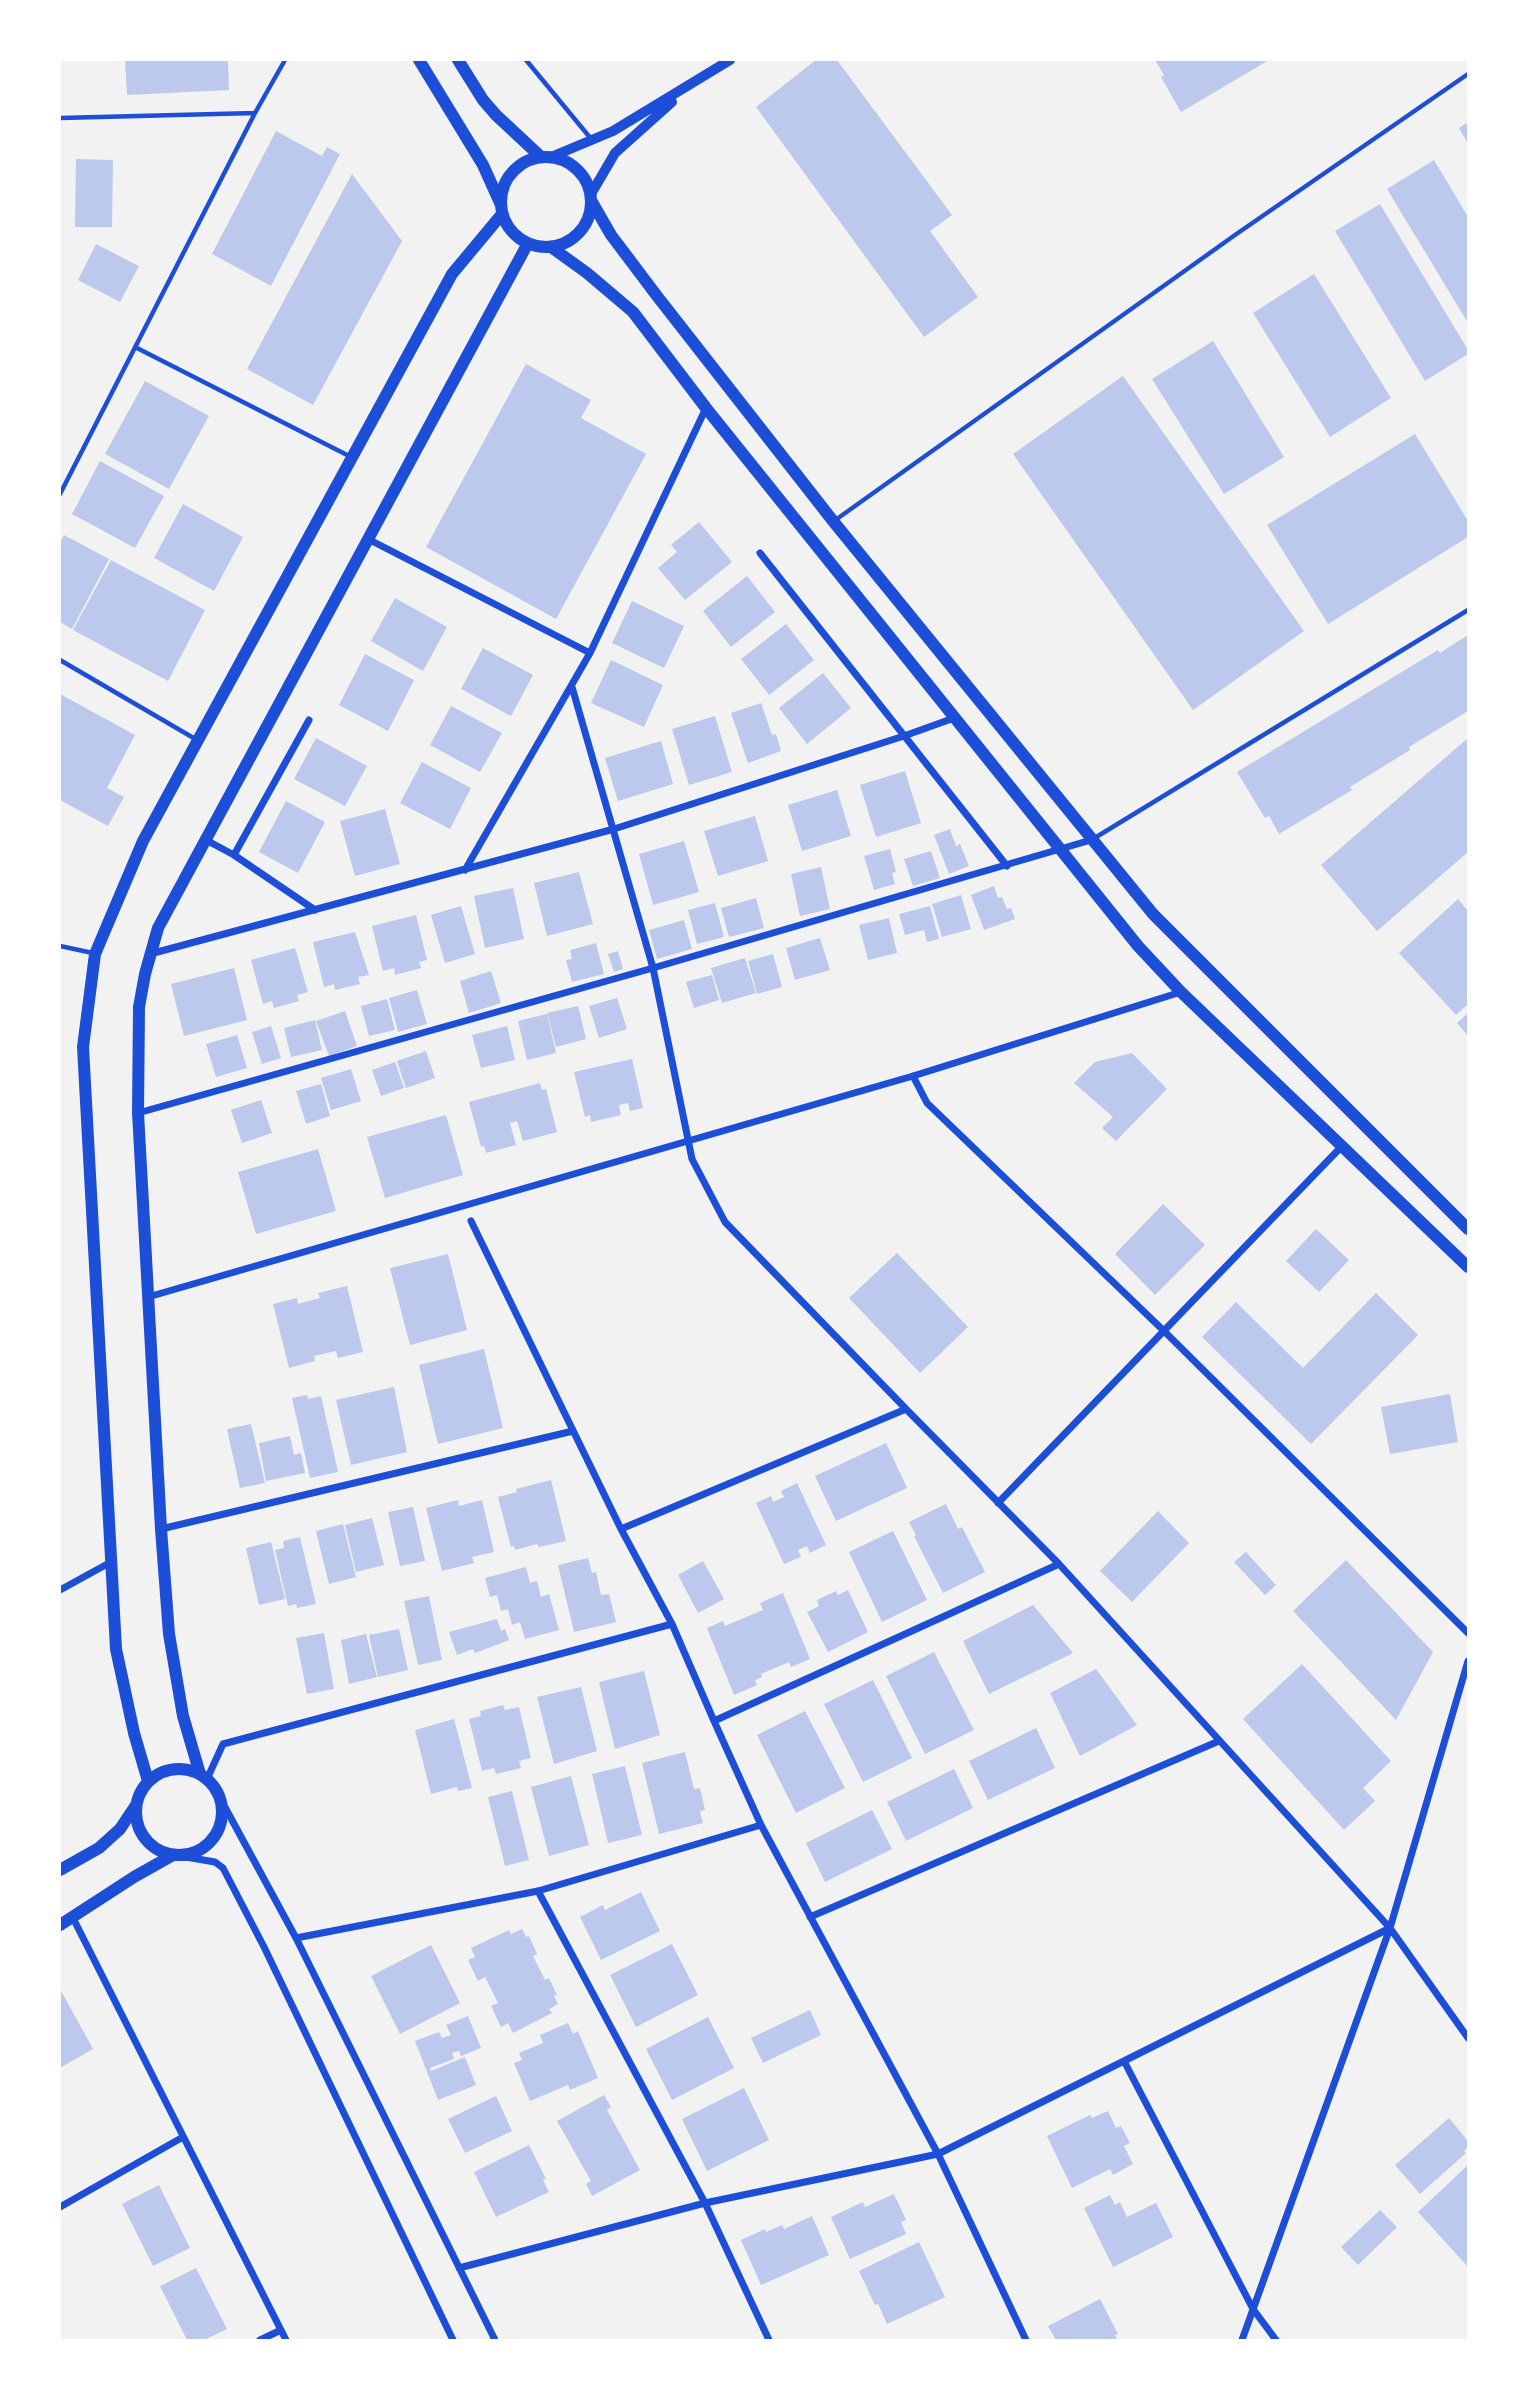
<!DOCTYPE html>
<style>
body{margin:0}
#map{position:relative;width:1528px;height:2400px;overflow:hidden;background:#f2f2f2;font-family:"IBM Plex Sans",sans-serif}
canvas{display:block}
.frame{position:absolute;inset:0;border:61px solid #fff;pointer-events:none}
</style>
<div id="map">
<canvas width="1528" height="2400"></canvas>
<div class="frame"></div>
</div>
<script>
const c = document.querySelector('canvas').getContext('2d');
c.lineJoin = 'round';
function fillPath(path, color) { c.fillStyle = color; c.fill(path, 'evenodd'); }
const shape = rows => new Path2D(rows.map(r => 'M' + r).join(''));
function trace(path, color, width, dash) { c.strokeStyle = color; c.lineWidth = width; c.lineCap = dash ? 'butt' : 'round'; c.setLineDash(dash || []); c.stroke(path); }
const building = shape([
 [125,60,228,60,229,90,127,95],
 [816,60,837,60,952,215,930,231,978,297,924,337,756,107],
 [1155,60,1269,60,1181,112,1161,77,1164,75],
 [1468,122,1468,144,1459,128],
 [276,131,322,156,327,147,340,154,271,286,212,254],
 [76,159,113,160,112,227,75,227],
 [1434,160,1468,217,1468,323,1387,189],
 [352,174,402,241,313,405,247,369],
 [1380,204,1468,350,1468,354,1425,381,1335,231],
 [96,244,139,266,120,302,78,280],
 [1314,274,1391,398,1330,437,1253,313],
 [1213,341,1284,457,1224,494,1152,379],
 [526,364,591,400,581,418,646,454,556,619,426,547],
 [1123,376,1304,631,1193,710,1013,454],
 [145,381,209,416,169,489,105,454],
 [1415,434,1468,521,1468,537,1328,624,1267,525],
 [100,461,164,496,135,548,72,514],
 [183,504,243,537,214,591,154,558],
 [699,522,732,562,685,600,658,568,677,552,671,545],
 [64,535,109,559,72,629,60,622,60,543],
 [111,560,205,610,168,681,73,630],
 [747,576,775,612,731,647,703,611],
 [395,598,447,627,423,671,371,641],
 [632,601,684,626,664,668,612,643],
 [786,624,814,660,769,695,741,659],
 [1468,635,1468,711,1409,747,1410,750,1350,787,1352,790,1279,834,1269,816,1265,818,1237,772,1438,650,1440,653],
 [483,648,533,675,511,716,461,689],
 [365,654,414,680,388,731,339,705],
 [611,660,663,685,644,727,591,703],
 [823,673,851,708,807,744,779,708],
 [60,694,135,735,107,788,124,797,108,826,60,800],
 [761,703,772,735,776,734,781,751,748,763,731,713],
 [451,706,502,733,480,772,430,745],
 [715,716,732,772,689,785,672,729],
 [316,738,367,766,345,806,294,779],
 [1468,738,1468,852,1377,931,1321,865],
 [661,741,673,784,618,801,605,758],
 [422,762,471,788,450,829,400,803],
 [905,771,921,823,876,837,860,785],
 [837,790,851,836,802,851,788,805],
 [286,801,325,822,298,873,259,852],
 [385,809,400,864,355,876,340,821],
 [755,816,768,861,718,876,704,831],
 [950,829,956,846,960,844,969,866,949,874,934,835],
 [684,841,699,892,653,905,639,854],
 [890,849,896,872,892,873,895,884,874,890,864,856],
 [931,851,940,878,913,886,904,859],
 [821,867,830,909,800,916,791,874],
 [579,872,593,924,547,936,534,883],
 [994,886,998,898,1002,897,1007,909,1011,908,1015,919,984,930,971,895],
 [513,888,524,939,485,948,474,896],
 [961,895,971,929,942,937,932,904],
 [756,898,764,928,729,937,721,908],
 [1458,899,1468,911,1468,1004,1456,1015,1399,953],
 [715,903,724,937,697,944,688,910],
 [461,906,475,954,445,963,431,915],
 [930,906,939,939,927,942,924,930,905,935,899,914],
 [416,915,427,960,419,962,421,968,395,975,394,968,383,971,372,926],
 [889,918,897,953,868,960,859,925],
 [684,920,692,949,657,959,649,930],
 [355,932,369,975,358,977,360,984,335,990,334,984,324,987,313,942],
 [820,938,830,970,795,980,786,948],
 [596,943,604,974,572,982,566,960,572,959,570,950],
 [295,948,308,992,297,995,299,1001,274,1008,272,1001,263,1004,251,960],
 [618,951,623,969,614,972,608,954],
 [773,954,782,987,757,994,748,961],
 [745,958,756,993,722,1003,711,968],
 [234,968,247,1020,184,1036,171,984],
 [491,971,501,1003,469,1013,460,981],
 [712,975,719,1000,694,1008,686,982],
 [417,990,427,1024,398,1032,389,998],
 [617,998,627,1029,599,1038,589,1006],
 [387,999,395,1030,369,1036,361,1006],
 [578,1006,586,1039,556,1047,547,1013],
 [345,1011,357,1046,329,1056,316,1021],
 [1468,1013,1468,1036,1457,1023],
 [547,1014,556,1053,527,1060,518,1021],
 [315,1020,322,1050,291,1057,284,1028],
 [271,1026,281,1058,262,1064,252,1032],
 [507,1026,515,1060,481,1068,472,1035],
 [237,1035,247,1068,216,1077,206,1044],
 [426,1051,435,1078,406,1088,397,1061],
 [1132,1053,1167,1089,1116,1141,1102,1128,1113,1117,1074,1083,1095,1062],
 [632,1059,643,1108,630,1111,628,1103,619,1105,621,1115,591,1122,590,1115,585,1117,574,1072],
 [395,1062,404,1088,381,1096,372,1070],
 [351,1069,361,1101,331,1110,321,1078],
 [540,1083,542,1090,546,1089,557,1132,523,1141,517,1121,510,1123,516,1145,486,1153,484,1146,481,1147,469,1102],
 [321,1084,330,1116,306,1124,296,1091],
 [261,1100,272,1133,242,1143,231,1110],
 [446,1115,463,1175,385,1198,367,1137],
 [318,1149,336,1211,256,1234,238,1172],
 [1163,1204,1205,1245,1155,1295,1115,1254],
 [1316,1229,1349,1260,1319,1292,1286,1261],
 [897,1253,968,1327,920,1373,849,1298],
 [448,1254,467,1330,410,1345,390,1268],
 [347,1286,363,1352,338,1358,336,1351,314,1356,315,1361,289,1368,273,1304,297,1298,298,1304,320,1298,318,1293],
 [1376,1293,1418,1335,1311,1444,1202,1337,1236,1302,1303,1368],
 [484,1349,503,1428,438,1444,419,1365],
 [394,1387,407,1452,351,1465,336,1400],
 [1450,1394,1458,1442,1390,1454,1381,1407],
 [307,1395,308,1399,321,1396,338,1472,310,1478,292,1398],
 [251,1424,265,1483,240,1488,227,1429],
 [290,1436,294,1455,301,1453,305,1473,266,1481,259,1443],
 [886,1443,907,1488,836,1521,815,1476],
 [551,1480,566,1541,539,1547,537,1544,515,1550,514,1546,511,1547,498,1497,517,1492,516,1489],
 [797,1483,826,1545,810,1553,807,1546,798,1550,801,1557,784,1564,756,1503,771,1496,773,1502,784,1497,781,1491],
 [458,1500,459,1506,482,1500,494,1552,472,1557,474,1563,442,1571,426,1508],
 [946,1504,958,1529,962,1527,985,1572,943,1593,914,1536,916,1535,909,1522],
 [413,1507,425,1561,400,1566,388,1512],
 [1158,1511,1189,1543,1132,1602,1100,1571],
 [372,1518,384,1565,356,1572,345,1525],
 [343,1524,356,1577,329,1584,316,1531],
 [893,1531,927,1600,882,1622,849,1552],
 [300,1537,316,1604,297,1608,296,1604,288,1606,275,1550,284,1548,283,1541],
 [271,1542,285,1599,259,1605,246,1548],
 [1246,1552,1276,1585,1265,1595,1234,1562],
 [588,1558,592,1573,596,1572,601,1595,609,1594,616,1622,574,1632,558,1565],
 [1346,1560,1433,1652,1396,1720,1293,1611],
 [703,1561,724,1599,698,1613,678,1575],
 [526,1567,530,1583,537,1581,541,1597,549,1594,559,1630,525,1639,520,1622,512,1625,508,1609,501,1611,497,1595,490,1597,485,1578],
 [848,1590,868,1632,828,1652,807,1612,819,1606,817,1600,836,1591,838,1595],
 [783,1593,810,1659,791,1667,789,1662,761,1674,762,1677,755,1680,757,1685,734,1695,707,1628,723,1621,725,1626,763,1610,760,1603],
 [429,1596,442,1660,418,1665,404,1601],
 [1033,1605,1073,1653,989,1694,963,1641],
 [497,1619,501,1631,505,1629,509,1640,475,1653,473,1649,457,1655,449,1632],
 [399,1629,408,1670,378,1677,369,1635],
 [324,1633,334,1689,307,1694,296,1638],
 [366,1634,377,1677,349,1684,341,1640],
 [934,1652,974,1730,925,1754,886,1676],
 [1302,1664,1391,1761,1363,1788,1375,1801,1344,1830,1243,1719],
 [1096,1669,1137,1725,1080,1756,1050,1693],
 [644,1671,660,1735,615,1749,599,1682],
 [873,1680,912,1758,863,1782,824,1704],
 [581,1687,597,1751,554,1764,537,1697],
 [503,1705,505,1710,519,1707,531,1758,519,1761,521,1768,496,1774,494,1768,482,1771,469,1719,481,1716,480,1711],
 [805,1711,845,1788,796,1813,757,1735],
 [454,1719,472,1788,458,1791,457,1787,431,1794,415,1730],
 [1036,1728,1055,1768,988,1800,969,1761],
 [685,1752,694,1789,700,1788,705,1810,700,1811,703,1823,659,1834,642,1763],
 [625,1766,642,1835,608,1843,592,1774],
 [954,1769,973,1808,906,1841,887,1802],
 [571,1776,589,1845,549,1856,531,1787],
 [512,1791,529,1860,505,1866,488,1797],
 [872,1810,892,1849,825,1882,806,1843],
 [641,1892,660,1931,601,1960,580,1917,603,1905,605,1910],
 [522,1929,526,1937,529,1936,537,1954,533,1956,545,1980,549,1978,557,1995,554,1996,558,2004,549,2009,552,2013,513,2033,508,2023,501,2027,491,2006,498,2003,485,1977,478,1981,468,1960,475,1957,471,1948,509,1930,511,1934],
 [672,1944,698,1995,636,2027,610,1975],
 [431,1945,460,2003,400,2034,371,1976],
 [60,1989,93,2049,60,2068],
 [810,2010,821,2035,763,2063,751,2038],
 [468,2016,481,2048,461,2056,459,2051,452,2053,454,2059,430,2068,431,2071,465,2057,476,2085,438,2100,415,2041,439,2032,442,2038,451,2035,446,2025],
 [708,2017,734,2068,672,2100,646,2049],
 [568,2023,573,2034,578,2031,598,2078,570,2090,568,2085,530,2101,514,2063,522,2060,519,2053,543,2043,540,2035],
 [744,2088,769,2140,707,2171,682,2119],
 [604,2095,611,2107,607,2110,640,2170,592,2196,586,2184,591,2181,557,2121],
 [496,2096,512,2131,465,2153,448,2119],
 [1108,2111,1116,2128,1121,2126,1130,2143,1124,2146,1133,2164,1113,2175,1110,2169,1072,2188,1047,2136,1090,2115,1092,2118],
 [1449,2118,1468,2141,1468,2147,1464,2151,1466,2153,1420,2194,1395,2165],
 [529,2145,546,2179,543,2180,549,2192,496,2217,474,2172],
 [1468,2165,1468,2267,1418,2212],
 [159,2185,190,2248,153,2266,122,2204],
 [894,2194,906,2220,901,2222,906,2234,850,2259,831,2217,863,2202,865,2207],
 [1110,2195,1115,2205,1120,2202,1127,2217,1156,2203,1173,2237,1113,2267,1084,2208],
 [1380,2210,1397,2227,1358,2265,1341,2247],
 [812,2216,829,2255,761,2285,741,2240,765,2229,766,2232,782,2225,784,2229],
 [919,2242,945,2297,887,2324,878,2304,875,2305,859,2271],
 [196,2268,227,2329,204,2340,187,2340,160,2286],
 [1100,2299,1118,2334,1115,2335,1118,2340,1056,2340,1048,2326]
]);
const service = shape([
 [526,60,592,140],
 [60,118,255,113,285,60],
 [135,347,351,457],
 [60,494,255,113],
 [834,521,1235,235,1468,74],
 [60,660,197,740],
 [1093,839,1468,610],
 [60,946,93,953]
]);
const minor = shape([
 [368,539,590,653],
 [760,553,1007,866],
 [572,687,653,968,692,1159,725,1222,906,1409],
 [206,840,234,855,315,910],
 [234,855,309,720],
 [465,870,590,653,706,408],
 [150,954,614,829,904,736,954,718],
 [913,1076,927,1103,1164,1331,1468,1633],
 [138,1113,653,968,1091,840],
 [471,1221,621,1529,672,1624,714,1721,1059,1564],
 [148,1297,913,1076,1181,992],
 [998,1503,1342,1146],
 [161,1529,573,1431],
 [621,1529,906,1409,1059,1564,1390,1928,1468,2038],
 [60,1590,111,1562],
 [714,1721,761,1825,938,2154,1026,2340],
 [207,1779,223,1744,672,1624],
 [220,1798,296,1938,495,2340],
 [180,1856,215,1862,223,1868,264,1947,453,2340],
 [538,1891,705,2203,769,2340],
 [810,1917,1219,1741],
 [73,1918,286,2340],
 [296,1938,538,1891,761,1825],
 [1124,2061,1253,2309,1276,2340],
 [60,2207,183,2137],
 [459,2268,705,2203,938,2154,1390,1928],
 [260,2340,281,2330],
 [1242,2340,1390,1928,1468,1661]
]);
const tertiary = shape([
 [551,157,613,131,730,60],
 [591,194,615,153,672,102]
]);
const secondary = shape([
 [419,60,483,165,501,205],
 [458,60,483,100,496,115,541,157],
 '501 202a45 45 0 1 1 90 0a45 45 0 1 1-90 0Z',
 [592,202,611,235,657,296,833,521,1153,914,1468,1229],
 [551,247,587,273,633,312,706,408,1138,946,1181,992,1468,1267],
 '136 1812a43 43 0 1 1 86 0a43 43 0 1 1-86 0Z',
 [200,1774,183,1716,169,1634,161,1529,138,1113,139,1007,145,974,158,928,528,243],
 [148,1781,134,1733,116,1649,83,1047,95,954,143,841,452,274,502,214],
 [60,1870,99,1848,120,1829,136,1805],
 [60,1925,134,1877,173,1855]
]);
fillPath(building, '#bdc9ec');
trace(service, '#1d4ed8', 4.5);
trace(minor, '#1d4ed8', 7);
trace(tertiary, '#1d4ed8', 10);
trace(secondary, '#1d4ed8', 12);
</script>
